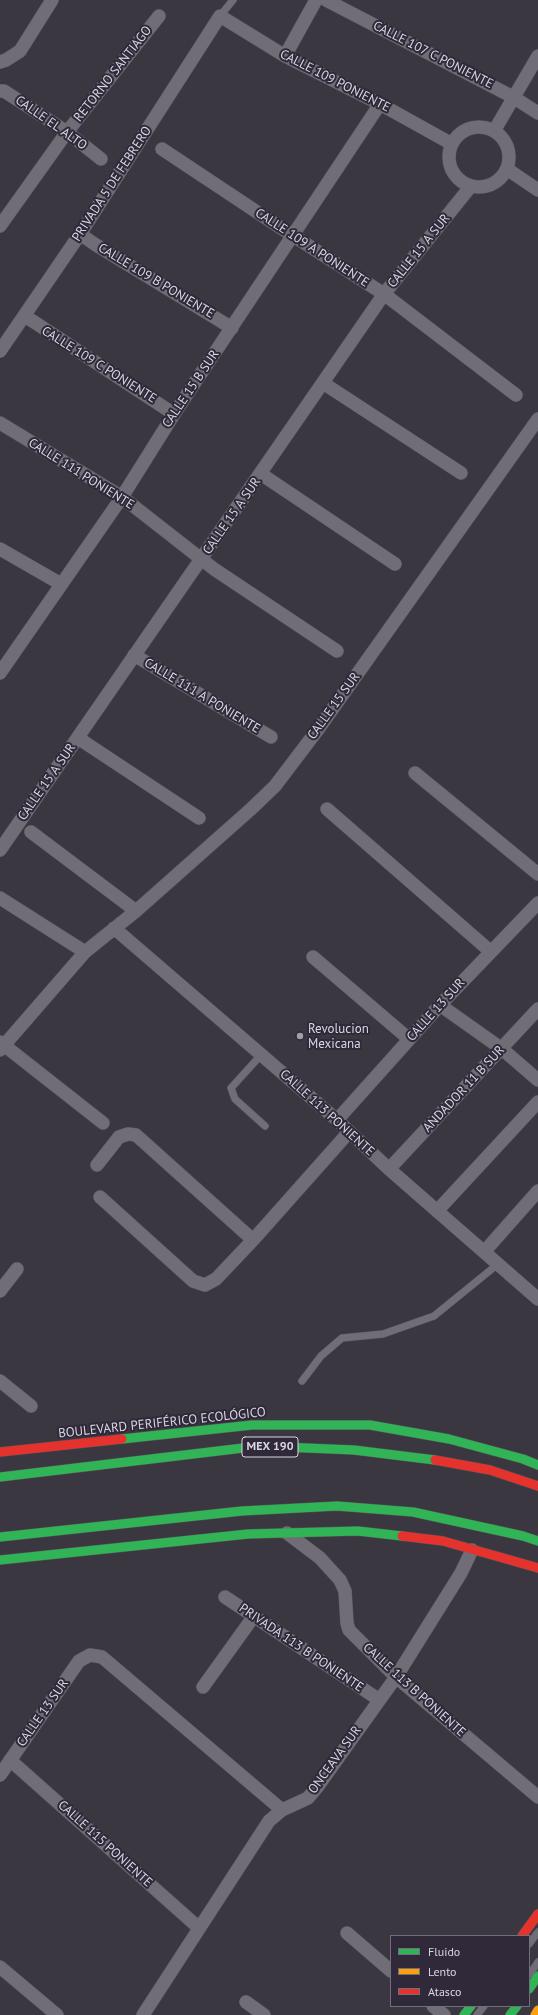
<!DOCTYPE html>
<meta charset="utf-8">
<style>
body{margin:0}
#map{position:relative;width:538px;height:2015px;overflow:hidden;background:#3a3740;font-family:"PT Sans",sans-serif}
canvas{display:block}
.legend{position:absolute;left:390px;top:1935px;width:140px;height:72px;box-sizing:border-box;background:#2f293a;border:1px solid #736e7d;margin:0;padding:5px 7px;list-style:none;font-size:12px;color:#d9d6e1}
.legend li{display:flex;align-items:center;gap:8px;height:20px}
.legend b{width:20px;border:1px solid #736e7d}
</style>
<div id="map">
<canvas width="538" height="2015"></canvas>
<ul class="legend">
<li><b style="height:5px;background:#30b455"></b>Fluido</li>
<li><b style="height:5px;background:#ff9f0a"></b>Lento</li>
<li><b style="height:5px;background:#e5322d"></b>Atasco</li>
</ul>
</div>
<script>
const c = document.querySelector('canvas').getContext('2d');
c.lineJoin = 'round';
const shape = rows => new Path2D(rows.map(r => 'M' + r).join(''));
function trace(path, color, width, dash) { c.strokeStyle = color; c.lineWidth = width; c.lineCap = dash ? 'butt' : 'round'; c.setLineDash(dash || []); c.stroke(path); }
function label(font, color, halo, rows, align = 'center') {
  c.font = font + ' "PT Sans",sans-serif'; c.lineWidth = 4; c.setLineDash([]); c.textBaseline = 'middle'; c.strokeStyle = halo; c.fillStyle = color; for (const [text, x, y, turn = 0] of rows) {
    c.save(); c.translate(x, y); c.rotate((+turn || 0) * Math.PI / 180); c.textAlign = isNaN(turn) ? turn : align; if (halo) c.strokeText(text, 0, 0); c.fillText(text, 0, 0); c.restore();
  }
}
const lane = shape([
 [220,16,233,0],
 [261,1055,231,1088,235,1099,265,1126],
 [302,1381,321,1356,342,1338,383,1334,434,1316,498,1264],
 [529,1944,538,1932],
 [530,1974,538,1962],
 [477,2015,484,2006]
]);
const street = shape([
 [326,0,513,97,538,113],
 [285,56,316,0],
 [0,62,6,60,20,51,52,0],
 [0,91,4,91,67,132,101,159],
 '449 157a30 30 0 1 1 60 0a30 30 0 1 1-60 0Z',
 [494,131,538,56],
 [162,149,278,226,384,294,516,395],
 [507,169,538,190],
 [0,226,67,132,159,16],
 [80,234,96,245,232,328],
 [25,316,174,414],
 [0,351,80,234,220,16,285,56,380,104,452,144],
 [323,383,461,473],
 [0,423,122,497,214,569,337,651],
 [261,474,395,564],
 [0,549,61,584],
 [134,655,271,737],
 [0,673,122,497,174,414,380,104],
 [78,738,199,818],
 [415,773,538,874],
 [327,809,490,951],
 [31,832,136,911],
 [0,850,384,294,471,186],
 [0,898,85,952],
 [114,928,337,1120,389,1169,538,1299],
 [313,957,409,1039],
 [440,1005,502,1049,538,1080],
 [0,1042,103,1123],
 [0,1050,85,952,136,911,251,809,275,786,319,728,538,419],
 [337,1120,440,1005,538,903],
 [97,1165,119,1137,128,1134,136,1135,253,1240],
 [389,1169,538,1009],
 [100,1197,193,1281,205,1285,216,1279,253,1240,349,1132],
 [437,1211,538,1102],
 [484,1252,538,1191],
 [0,1291,17,1269],
 [0,1381,31,1406],
 [287,1533,320,1558,340,1580,345,1591,347,1623,349,1630,396,1677,538,1797],
 [225,1597,378,1699],
 [203,1687,254,1616],
 [10,1760,199,1928],
 [0,1775,79,1661,90,1655,102,1657,282,1810],
 [347,1933,391,1971],
 [0,1967,57,2015],
 [246,2002,264,2015],
 [433,2006,444,2015],
 [143,2015,269,1821,282,1810,308,1798,318,1786,396,1677,461,1573,472,1550]
]);
const fast = shape([
 [122,1439,252,1425,370,1425,449,1439,523,1459,538,1465],
 [0,1477,260,1446,354,1450,435,1460],
 [0,1537,242,1511,337,1506,413,1512,523,1536,538,1541],
 [0,1560,248,1534,358,1531,402,1536],
 [529,1989,538,1976],
 [464,2015,471,2006],
 [510,2015,517,2006]
]);
const slow = shape([
 [535,2015,538,2010]
]);
const jam = shape([
 [0,1452,122,1439],
 [435,1460,490,1470,538,1486],
 [402,1536,443,1541,538,1568],
 [522,1936,538,1914]
]);
const markers = [
 [300,1036,4,"#a19ea9"]
];
const shields = [
 [270,1447,56]
];
const shieldNames = [
 ["MEX 190",270,1447]
];
const streetNames = [
 ["CALLE 107 C PONIENTE",433,55,27],
 ["RETORNO SANTIAGO",113,74,-52],
 ["CALLE 109 PONIENTE",335,81,27],
 ["CALLE EL ALTO",51,123,35],
 ["PRIVADA 5 DE FEBRERO",112,184,-57],
 ["CALLE 109 A PONIENTE",312,248,33],
 ["CALLE 15 A SUR",419,251,-51],
 ["CALLE 109 B PONIENTE",156,281,31],
 ["CALLE 109 C PONIENTE",99,365,32],
 ["CALLE 15 B SUR",191,389,-56],
 ["CALLE 111 PONIENTE",81,474,32],
 ["CALLE 15 A SUR",232,516,-55],
 ["CALLE 111 A PONIENTE",202,696,31],
 ["CALLE 15 SUR",334,706,-54],
 ["CALLE 15 A SUR",47,782,-55],
 ["CALLE 13 SUR",436,1010,-48],
 ["ANDADOR 11 B SUR",464,1089,-47],
 ["CALLE 113 PONIENTE",327,1113,42],
 ["BOULEVARD PERIFÉRICO ECOLÓGICO",162,1423,-6],
 ["PRIVADA 113 B PONIENTE",301,1648,34],
 ["CALLE 113 B PONIENTE",414,1690,42],
 ["CALLE 13 SUR",43,1713,-55],
 ["ONCEAVA SUR",335,1760,-54],
 ["CALLE 115 PONIENTE",105,1844,42]
];
const poiNames = [
 ["Revolucion",308,1029],
 ["Mexicana",308,1044]
];
trace(lane, '#56535b', 8);
trace(street, '#56535b', 14);
trace(fast, '#56535b', 10);
trace(slow, '#56535b', 10);
trace(jam, '#56535b', 10);
trace(lane, '#706d76', 7);
trace(street, '#706d76', 13);
trace(fast, '#30b455', 9);
trace(slow, '#ff9f0a', 9);
trace(jam, '#e5322d', 9);
for (const [x, y, r, color] of markers) { const dot = new Path2D(); dot.arc(x, y, r, 0, 2 * Math.PI); c.fillStyle = color; c.fill(dot); trace(dot, '#2f293a', 1.5); }
for (const [x, y, w] of shields) { const box = new Path2D(); box.roundRect(x - w / 2, y - 10, w, 20, 3); c.fillStyle = '#2f293a'; c.fill(box); trace(box, '#d9d6e1', 1); }
label('bold 12px', '#d9d6e1', null, shieldNames);
label('13px', '#d9d6e1', '#2f293a', streetNames);
label('13px', '#d9d6e1', '#2f293a', poiNames, 'left');
</script>
